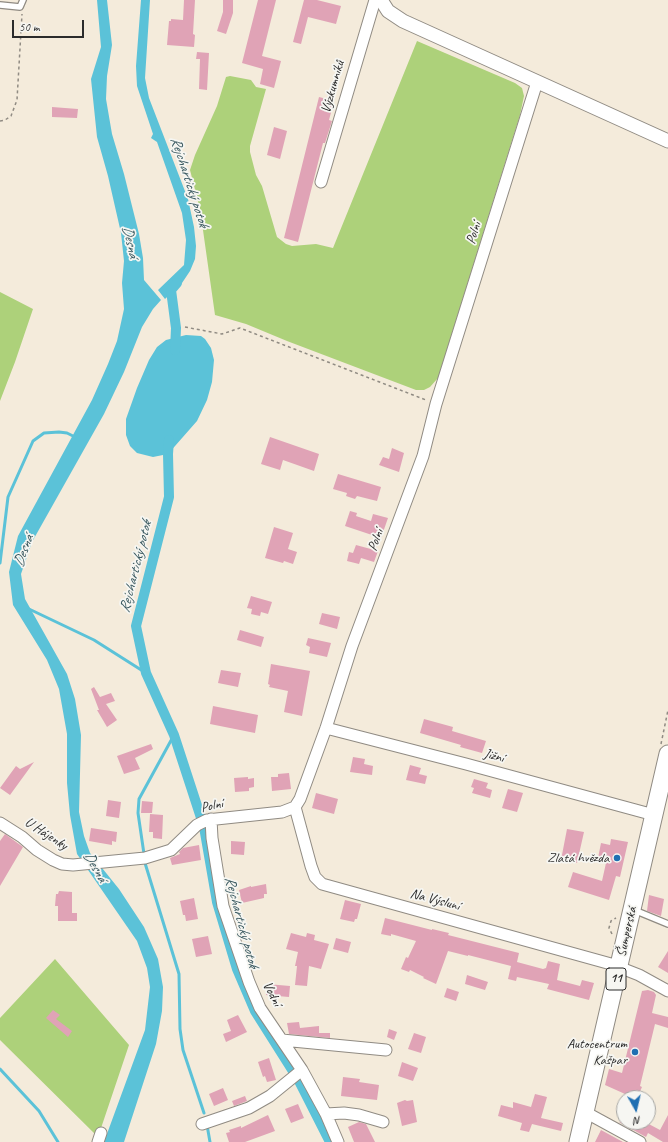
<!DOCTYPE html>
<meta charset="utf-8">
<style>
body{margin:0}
#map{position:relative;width:668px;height:1142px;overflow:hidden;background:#f4ebdb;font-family:Caveat,sans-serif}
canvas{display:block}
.north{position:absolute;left:616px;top:1090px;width:40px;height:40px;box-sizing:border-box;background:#f6f6f2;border:1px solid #a5a5a2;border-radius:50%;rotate:172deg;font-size:11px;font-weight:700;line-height:16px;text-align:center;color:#2b2b2b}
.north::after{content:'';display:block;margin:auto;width:14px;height:18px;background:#1f6fb2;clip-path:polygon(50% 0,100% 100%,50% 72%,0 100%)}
.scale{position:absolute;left:12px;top:20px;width:72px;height:18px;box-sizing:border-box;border:2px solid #2b2b2b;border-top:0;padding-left:5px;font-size:12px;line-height:14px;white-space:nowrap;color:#2b2b2b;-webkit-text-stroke:3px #f6f6f2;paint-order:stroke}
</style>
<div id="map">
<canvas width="668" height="1142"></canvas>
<div class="north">N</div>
<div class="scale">50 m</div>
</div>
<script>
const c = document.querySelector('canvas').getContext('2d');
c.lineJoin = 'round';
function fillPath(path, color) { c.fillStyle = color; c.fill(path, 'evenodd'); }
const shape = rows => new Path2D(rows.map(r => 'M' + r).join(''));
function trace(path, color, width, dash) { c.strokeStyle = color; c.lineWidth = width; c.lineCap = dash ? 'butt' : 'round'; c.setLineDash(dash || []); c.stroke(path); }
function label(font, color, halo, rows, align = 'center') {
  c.font = font + ' Caveat,sans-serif'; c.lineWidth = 3.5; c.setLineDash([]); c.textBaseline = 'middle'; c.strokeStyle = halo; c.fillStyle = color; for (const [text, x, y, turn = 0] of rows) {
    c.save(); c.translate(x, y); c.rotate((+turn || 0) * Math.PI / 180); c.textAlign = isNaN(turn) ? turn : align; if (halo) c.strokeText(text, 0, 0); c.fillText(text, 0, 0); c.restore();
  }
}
const green = shape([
 [417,41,515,83,522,88,524,96,520,115,438,378,430,387,424,390,416,390,287,341,246,324,215,315,200,209,190,170,195,155,217,106,226,77,230,76,251,80,256,87,266,89,250,146,250,152,256,175,262,186,277,237,286,244,292,246,316,244,333,248],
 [0,292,33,309,15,362,0,401],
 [55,959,129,1045,98,1137,0,1040,0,1018]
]);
const water = shape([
 [97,0,107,0,112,45,107,76,106,99,112,134,124,174,139,234,143,258,144,280,161,300,153,309,142,327,124,372,104,414,32,542,21,574,25,599,67,674,75,699,81,735,79,812,84,836,90,853,119,889,144,927,158,959,163,987,162,1011,156,1044,124,1142,104,1142,145,1030,150,987,147,968,137,941,77,854,70,815,67,783,67,734,59,689,47,660,13,605,9,572,18,536,92,400,108,364,117,341,124,309,122,283,124,261,121,233,108,176,97,137,91,79,101,47],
 [141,0,150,0,145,78,149,98,188,199,194,227,196,246,195,259,190,271,182,283,165,299,158,290,184,265,186,240,182,213,157,142,151,138,153,134,137,86,136,66],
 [186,335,201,336,205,339,211,348,214,360,212,382,207,400,197,421,168,454,153,457,137,453,130,446,126,435,126,419,137,388,149,360,157,347,166,340]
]);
const stream = shape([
 [0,563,8,497,33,441,44,433,59,432,67,433,75,437],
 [29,609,94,640,146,673],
 [144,854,138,813,139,799,174,735],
 [145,863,179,974,180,1029,183,1050,204,1113],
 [0,1069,39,1111,58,1142],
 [207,1125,210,1142]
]);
const canal = shape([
 [175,350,176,328,171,290,177,283],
 [169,440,168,454,169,497,136,626,146,673,174,735,204,827,217,902,237,969,255,1011,298,1079,330,1142]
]);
const building = shape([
 [184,0,195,0,193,34,195,35,194,47,167,45,169,21,171,21,171,19,183,20],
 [223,0,233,0,233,13,226,34,217,31,223,12],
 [258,0,276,0,262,56,281,61,274,88,260,84,263,69,242,63],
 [304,0,317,0,341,6,336,24,308,17,301,44,293,42],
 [197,52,209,53,207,90,199,89,200,59,196,59],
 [319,97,334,101,329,120,332,121,325,143,323,143,298,242,284,238],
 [52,107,78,109,77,118,52,117],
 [274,127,287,131,280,159,267,155],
 [270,437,319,454,314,471,283,460,280,470,261,464],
 [392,448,404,453,399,472,379,465,383,457,389,459],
 [338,474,381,487,377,501,357,496,355,499,346,496,347,493,333,489],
 [350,511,357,513,356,516,371,521,373,514,388,518,381,538,345,526],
 [274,527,293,533,288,549,297,552,293,564,284,561,283,563,265,558],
 [356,545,378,551,374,562,361,558,359,564,347,561,349,552,353,553],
 [251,596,272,602,268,614,261,612,260,616,251,614,252,609,247,608],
 [322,613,340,617,337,629,319,624],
 [240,630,264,637,261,647,237,640],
 [308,638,331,643,327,657,309,653,310,647,306,645],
 [271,664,310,671,302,716,284,712,288,691,269,687,270,685,268,684],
 [221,670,241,673,238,687,218,683],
 [94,687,100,697,111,693,115,701,106,704,117,720,107,727,97,710,99,710,91,689],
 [213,706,258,715,255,733,210,724],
 [424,719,453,727,452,731,486,741,482,753,460,747,461,745,420,733],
 [151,744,153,749,135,758,140,769,124,774,117,756],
 [353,757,365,759,364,764,373,766,372,775,350,772],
 [34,762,10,795,0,788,16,766,20,769],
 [410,765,421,768,419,774,427,776,425,784,406,780],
 [289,773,291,789,272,791,271,777,278,777,278,774],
 [248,777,248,779,254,778,254,787,249,788,249,791,235,792,234,778],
 [474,779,488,783,486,788,492,790,490,798,472,793,474,788,471,787],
 [508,789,523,793,517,812,502,808],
 [316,793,338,799,334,814,312,808],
 [108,800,121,802,119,818,106,816],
 [142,801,153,802,152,813,141,813],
 [150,814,163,815,162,839,153,838,153,832,149,832],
 [91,828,117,832,116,842,112,841,112,845,89,841],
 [567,829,584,832,577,863,561,860],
 [5,834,23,847,0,886,0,841],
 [611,839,628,842,620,877,616,876,609,900,568,887,573,872,602,881,606,863,599,861,598,858,601,843,610,845],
 [231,841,245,842,244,855,231,854],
 [199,845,201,860,172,865,170,858,180,854,179,852,183,848],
 [266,884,267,894,264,894,264,898,242,903,239,890,251,886,251,887],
 [59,891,72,892,72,913,77,913,77,921,58,921,58,906,55,906,56,894,58,894],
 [649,895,664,899,661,916,647,911],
 [194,898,198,919,186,921,185,915,183,915,180,901],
 [345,900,361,904,357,919,355,919,354,922,340,919],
 [385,918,432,930,432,929,449,933,448,935,519,953,517,962,543,969,546,968,548,961,560,964,557,980,580,986,582,980,594,983,589,1000,547,989,549,984,517,977,516,981,508,979,511,966,468,955,468,956,448,951,436,984,423,978,424,977,410,970,409,972,401,969,406,957,408,958,416,941,391,934,391,936,381,934],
 [291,933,306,937,307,933,315,935,314,940,329,944,321,969,309,966,307,986,295,985,297,966,295,966,298,952,286,949],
 [208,936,212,954,196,957,192,939],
 [336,938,351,942,348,953,333,949],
 [668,951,668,973,658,967],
 [467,975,488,982,485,990,465,984],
 [267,984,290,986,289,997,266,995],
 [447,988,459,992,456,1001,444,997],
 [648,990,654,992,656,995,652,1013,668,1017,668,1028,655,1024,640,1086,642,1087,637,1098,634,1098,605,1085,609,1069,622,1073,642,991],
 [53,1010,60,1015,56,1019,72,1031,68,1037,46,1018],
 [238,1015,247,1032,226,1042,223,1034,231,1031,227,1020],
 [299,1022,300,1028,319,1026,319,1033,330,1033,330,1038,289,1034,287,1023],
 [389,1029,397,1032,394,1040,387,1037],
 [414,1033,426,1037,421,1053,408,1049],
 [269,1058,276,1080,267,1082,265,1076,263,1077,258,1062],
 [402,1062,418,1068,413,1081,398,1076],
 [343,1077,360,1079,359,1082,379,1085,377,1100,341,1096],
 [223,1088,228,1100,214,1106,209,1094],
 [535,1094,547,1097,541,1118,563,1123,561,1131,532,1124,529,1132,520,1130,522,1123,498,1116,501,1105,513,1108,513,1102,531,1107],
 [245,1096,247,1101,234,1106,232,1101],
 [405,1100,407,1101,413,1100,417,1122,402,1126,397,1103],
 [298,1104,304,1118,291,1123,285,1109],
 [268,1115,275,1131,245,1142,229,1142,226,1133,230,1132,229,1130,241,1126,241,1128],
 [668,1115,668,1142,663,1142,648,1133,646,1137,619,1122,645,1122,660,1130],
 [359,1122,366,1124,375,1142,354,1142,348,1127],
 [601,1130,623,1142,595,1142]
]);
const path = shape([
 [0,121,5,120,11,116,17,100,22,14],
 [185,327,222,334,240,328,426,400],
 [661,744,668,710],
 [612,934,609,928,611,921,616,918]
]);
const service = shape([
 [0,5,20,7,23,0],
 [634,910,668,924]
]);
const minor = shape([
 [321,182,375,0],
 [326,728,466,764,654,815],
 [295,807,311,866,315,877,322,884,611,964,639,975,668,991],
 [211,819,212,838,223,906,249,982,260,1008,302,1070,326,1114,338,1142],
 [0,823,22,837,37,850,53,860,62,864,73,865,145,858,171,850,197,825,207,820,282,812,295,807,300,799,326,728,352,646,423,456,436,404,537,82],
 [282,1040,386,1050],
 [585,1112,640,1142],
 [326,1114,344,1113,359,1115,383,1122],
 [202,1124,249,1108,270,1096,302,1070],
 [98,1142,101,1133]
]);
const tertiary = shape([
 [381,0,388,11,403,21,668,141]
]);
const primary = shape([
 [578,1142,668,754]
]);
const markers = [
 [617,858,4,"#1f6fb2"],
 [635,1052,4,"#1f6fb2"]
];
const shields = [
 [616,979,20]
];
const shieldNames = [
 ["11",616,979]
];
const streetNames = [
 ["Výzkumníků",333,87,-74],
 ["Polní",474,233,-73],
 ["Polní",376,540,-70],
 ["Jižní",494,756,15],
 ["Polní",212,806,-12],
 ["U Hájenky",46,834,33],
 ["Na Výsluní",435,900,15],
 ["Šumperská",627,932,-77],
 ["Vodní",272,994,63]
];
const poiNames = [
 ["Zlatá hvězda",609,858],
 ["Autocentrum",627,1044],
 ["Kašpar",627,1060]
];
const waterNames = [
 ["Rejchartický potok",189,182,72],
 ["Desná",130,242,78],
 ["Desná",24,551,-69],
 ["Rejchartický potok",136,567,-76],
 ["Desná",95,867,60],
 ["Rejchartický potok",241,922,75]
];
fillPath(green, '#add17a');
fillPath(water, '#5bc2d8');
trace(stream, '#5bc2d8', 3);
trace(canal, '#5bc2d8', 10);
fillPath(building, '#e0a3b6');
trace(service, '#908b83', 8);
trace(minor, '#908b83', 13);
trace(tertiary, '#908b83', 15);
trace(primary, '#908b83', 19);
trace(path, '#908b83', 1.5, [3, 3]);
trace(service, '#fff', 5.5);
trace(minor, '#fff', 11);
trace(tertiary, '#fff', 13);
trace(primary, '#fff', 17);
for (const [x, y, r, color] of markers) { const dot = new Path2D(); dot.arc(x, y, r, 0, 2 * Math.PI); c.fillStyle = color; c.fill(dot); trace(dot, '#f6f6f2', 1.5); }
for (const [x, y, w] of shields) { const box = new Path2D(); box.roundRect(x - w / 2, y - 11, w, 22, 3); c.fillStyle = '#f6f6f2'; c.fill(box); trace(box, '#2b2b2b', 1); }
label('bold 13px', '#2b2b2b', null, shieldNames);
label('14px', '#2b2b2b', '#f6f6f2', streetNames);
label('14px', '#2b2b2b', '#f6f6f2', poiNames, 'right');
label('italic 15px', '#39585f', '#f6f6f2', waterNames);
</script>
